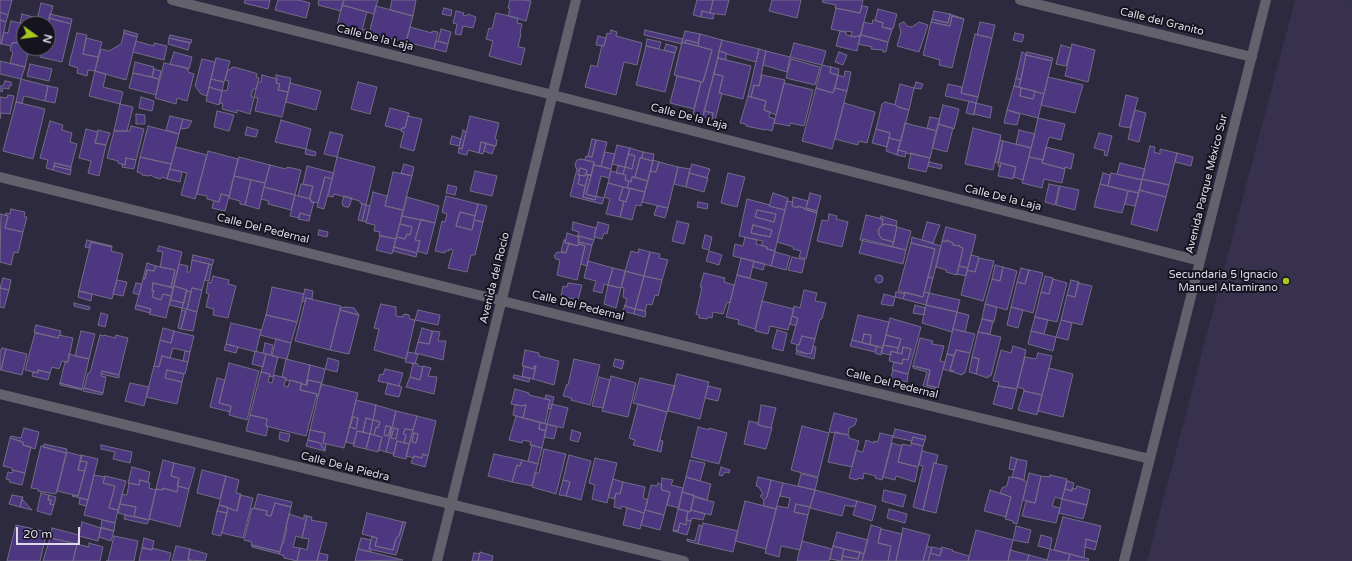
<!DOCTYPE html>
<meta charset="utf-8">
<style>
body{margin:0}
#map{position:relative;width:1352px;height:561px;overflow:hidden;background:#2d293e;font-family:"Varela Round",sans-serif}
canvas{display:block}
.north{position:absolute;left:16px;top:16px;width:40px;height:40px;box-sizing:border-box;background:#15131d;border:1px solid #65636f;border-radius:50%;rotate:104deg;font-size:11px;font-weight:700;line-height:16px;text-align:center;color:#dddbe9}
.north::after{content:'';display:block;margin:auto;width:14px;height:18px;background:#a7c820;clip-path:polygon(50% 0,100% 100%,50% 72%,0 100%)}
.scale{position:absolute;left:16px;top:527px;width:64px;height:18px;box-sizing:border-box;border:2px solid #dddbe9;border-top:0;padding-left:5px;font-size:12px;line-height:14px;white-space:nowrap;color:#dddbe9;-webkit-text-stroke:3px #15131d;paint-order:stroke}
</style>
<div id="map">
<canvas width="1352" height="561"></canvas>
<div class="north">N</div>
<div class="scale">20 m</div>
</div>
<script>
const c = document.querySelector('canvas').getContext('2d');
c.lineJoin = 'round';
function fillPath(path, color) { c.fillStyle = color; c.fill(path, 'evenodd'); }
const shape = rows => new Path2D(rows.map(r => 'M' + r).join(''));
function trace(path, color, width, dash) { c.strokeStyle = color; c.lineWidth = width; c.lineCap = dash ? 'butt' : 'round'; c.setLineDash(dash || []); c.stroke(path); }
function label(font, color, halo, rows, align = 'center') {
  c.font = font + ' "Varela Round",sans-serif'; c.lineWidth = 4; c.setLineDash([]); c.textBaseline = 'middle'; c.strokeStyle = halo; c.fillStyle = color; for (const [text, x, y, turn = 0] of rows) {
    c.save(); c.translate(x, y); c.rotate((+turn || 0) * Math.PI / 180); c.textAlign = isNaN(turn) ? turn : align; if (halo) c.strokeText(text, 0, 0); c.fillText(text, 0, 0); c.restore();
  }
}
const built = shape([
 [1295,0,1347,0,1352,1,1352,561,1147,561]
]);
const building = shape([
 [0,0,12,0,8,15,0,12,0,0],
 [245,0,270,0,268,9,244,3,245,0],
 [278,0,299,0,310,3,306,18,275,10,278,0],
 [319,0,344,0,341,11,318,5,319,0],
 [344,0,378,0,374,14,342,5,344,0],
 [392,0,416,0,413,16,390,10,392,0],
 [510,0,525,0,531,1,526,21,508,16,510,9,508,8,510,0],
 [697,0,713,0,710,13,702,11,701,17,693,15,697,0],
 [713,0,729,0,725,15,710,13,713,0],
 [772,0,801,0,797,18,769,11,772,0],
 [823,0,863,0,860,13,835,8,836,5,822,2,823,0],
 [41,3,53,6,48,24,36,24,41,3],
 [342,5,367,12,362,30,366,29,370,31,369,34,337,26,342,5],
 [376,6,413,16,406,42,369,34,376,6],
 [862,6,868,7,860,36,857,36,856,37,851,36,852,32,847,31,846,32,831,29,836,8,860,13,862,6],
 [444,8,452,10,451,16,442,14,444,8],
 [878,9,897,14,893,29,882,27,883,23,875,20,878,9],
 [456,11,464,13,463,15,467,16,468,14,476,17,473,28,463,26,461,35,455,34,457,24,453,23,456,11],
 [702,11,714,14,713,19,701,17,702,11],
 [934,11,950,14,948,23,932,19,934,11],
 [0,12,8,15,6,22,0,20,0,12],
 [496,13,518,18,517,23,522,24,520,33,521,34,518,47,525,48,521,65,489,56,493,41,486,39,489,28,492,29,496,13],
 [22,14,37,18,36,24,20,23,22,14],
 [50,14,72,19,71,24,49,18,50,14],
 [950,14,964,19,952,16,950,26,931,22,932,19,948,23,950,14],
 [952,16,964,19,952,68,939,65,940,60,923,55,931,22,950,26,952,16],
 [49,18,71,24,62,62,40,57,42,48,48,48,48,24,49,18],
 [0,20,6,22,1,44,0,44,0,20],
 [873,20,883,23,882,27,892,30,888,42,861,35,864,22,872,24,873,20],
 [11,21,24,24,24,42,12,43,11,46,1,44,4,32,8,33,11,21],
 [904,22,907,26,912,27,919,22,928,25,919,52,897,46,901,32,899,24,904,22],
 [980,22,995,25,992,38,977,35,980,22],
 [410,27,432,33,432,31,438,32,434,49,406,42,410,27],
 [441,29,451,32,448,44,438,41,441,29],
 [124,30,138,34,137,37,124,33,124,30],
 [611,30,617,32,616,36,642,43,637,65,624,62,616,95,585,87,591,65,597,67,602,45,604,46,607,33,610,34,611,30],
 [645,30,683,39,682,44,644,35,645,30],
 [685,31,700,34,698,43,686,40,685,43,682,42,685,31],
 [840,31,846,32,846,35,856,37,857,36,860,36,857,51,836,46,840,31],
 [77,33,87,35,83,54,98,57,95,71,88,70,87,76,77,73,78,68,69,65,77,33],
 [124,33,137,37,126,80,95,71,101,49,109,51,121,44,124,33],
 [1015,33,1024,35,1022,42,1013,40,1015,33],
 [700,34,722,40,703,117,693,114,701,82,703,82,712,50,698,46,700,34],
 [975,34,992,38,978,97,961,93,975,34],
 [170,35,192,40,191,43,169,38,170,35],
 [861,35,888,42,886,52,883,52,883,50,871,49,872,47,858,44,861,35],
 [598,36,606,38,604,46,596,45,598,36],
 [86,38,102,42,98,57,83,54,86,38],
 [169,38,190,43,188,50,168,44,169,38],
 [647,39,661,42,659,49,646,46,647,39],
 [686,40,699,43,698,46,685,43,686,40],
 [722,40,759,49,756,62,726,54,726,53,719,51,722,40],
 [136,41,154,46,154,43,167,46,164,60,133,52,136,41],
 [436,41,448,44,446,52,434,49,436,41],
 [24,42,24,48,29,48,25,67,10,63,13,52,10,50,12,43,24,42],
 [682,42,712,50,703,82,674,75,682,42],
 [794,43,826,51,822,65,790,57,794,43],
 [666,44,677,47,675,53,664,50,666,44],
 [1072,44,1095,50,1088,82,1065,76,1072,44],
 [1061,45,1071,48,1066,66,1056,64,1061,45],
 [646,46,675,53,665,92,636,85,646,46],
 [759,49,766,51,759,86,754,85,751,97,748,96,759,49],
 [719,51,726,53,726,60,718,58,719,51],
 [766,51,790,57,787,72,763,65,766,51],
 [174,52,192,57,189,69,170,64,174,52],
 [839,52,847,55,843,65,835,62,839,52],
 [1022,52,1026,54,1021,80,1016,78,1022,52],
 [1027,52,1053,58,1052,61,1026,55,1027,52],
 [1026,55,1052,61,1044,94,1019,87,1026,55],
 [216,58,230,61,224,82,211,79,216,58],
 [718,58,751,66,743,99,719,93,723,76,714,74,718,58],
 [202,59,215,62,207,96,201,94,195,86,202,59],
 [791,59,820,67,815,85,786,78,791,59],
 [0,61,25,67,21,79,0,74,0,61],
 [135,62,154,67,152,77,133,73,135,62],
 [164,63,188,68,188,72,194,74,187,101,177,98,176,104,155,98,164,63],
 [30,64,52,69,49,81,27,76,30,64],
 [822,65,831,67,830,73,838,75,833,93,816,88,822,65],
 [234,67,255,73,257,74,256,77,259,78,256,89,253,89,251,96,254,98,250,114,237,110,237,113,222,109,223,104,220,103,222,90,227,91,229,81,225,80,228,70,230,70,231,68,234,67],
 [831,67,839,69,838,75,830,73,831,67],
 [154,69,161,71,159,79,152,77,154,69],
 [95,71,106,74,103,87,123,92,120,104,89,96,95,71],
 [845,71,851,72,847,91,835,88,838,75,844,77,845,71],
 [133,73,159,79,156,95,129,88,133,73],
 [714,74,723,76,719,93,722,93,715,120,712,119,713,113,704,111,714,74],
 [262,75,277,79,276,83,280,84,278,90,288,92,282,117,255,111,258,98,254,97,258,82,261,82,262,75],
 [276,75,291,78,288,92,278,90,280,84,276,83,277,79,276,78,276,75],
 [762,75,785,80,776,115,764,110,766,101,751,97,754,85,759,86,762,75],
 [677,76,701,82,694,109,670,103,677,76],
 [1048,77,1083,85,1075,113,1041,105,1048,77],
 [1016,78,1021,80,1019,87,1014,86,1016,78],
 [21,79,48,86,45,101,24,96,22,103,16,102,21,79],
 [211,79,224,82,222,91,209,87,211,79],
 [5,81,11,82,12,84,11,86,9,86,9,89,3,88,2,92,0,91,0,86,3,86,5,81],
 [358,82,377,87,370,114,351,109,358,82],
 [916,82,923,84,921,89,914,88,916,82],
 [290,83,321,91,316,110,286,102,290,83],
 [784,83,813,90,804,126,790,123,790,126,774,123,784,83],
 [900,84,914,88,909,110,898,107,895,104,900,84],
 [948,84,962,87,961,93,978,97,976,103,945,96,948,84],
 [48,86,58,88,55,103,45,101,48,86],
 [1014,86,1021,88,1020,96,1033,99,1035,91,1044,94,1038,118,1007,110,1014,86],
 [209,87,222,91,219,105,206,101,209,87],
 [816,88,833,93,835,88,847,91,832,149,802,141,816,88],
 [1021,88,1035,91,1033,99,1020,96,1021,88],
 [8,95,14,96,10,114,1,113,0,119,0,97,7,98,8,95],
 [1126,95,1138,98,1130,128,1119,126,1126,95],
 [748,96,766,101,764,110,770,112,769,117,775,119,772,131,765,129,765,130,746,126,746,124,740,123,748,96],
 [141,97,154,101,152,111,139,108,141,97],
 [969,101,976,103,974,115,966,113,969,101],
 [16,102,45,109,33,159,3,151,16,102],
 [885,102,896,105,898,107,909,110,901,141,889,138,890,133,876,129,882,104,885,102],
 [844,103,875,112,867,143,859,141,858,145,835,139,844,103],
 [976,103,992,107,990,118,974,114,976,103],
 [120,104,133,107,127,131,114,131,120,104],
 [943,105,959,109,954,129,938,124,943,105],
 [390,108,409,113,405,128,402,128,401,130,385,126,390,108],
 [1007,110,1020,114,1017,125,1004,123,1007,110],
 [1135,110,1146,113,1139,142,1128,139,1135,110],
 [217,111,234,115,229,131,214,127,217,111],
 [704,111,713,113,712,119,703,117,704,111],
 [136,114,145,115,145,124,136,124,136,114],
 [170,116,183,119,179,134,166,130,170,116],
 [408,116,422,119,414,151,400,147,404,132,401,131,402,128,405,128,408,116],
 [470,116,499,123,495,139,497,140,496,146,481,142,479,153,468,150,467,155,458,153,459,148,462,149,470,116],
 [930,117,940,119,937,131,927,128,930,117],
 [1038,118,1065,124,1061,140,1049,137,1043,160,1029,157,1038,118],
 [183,119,192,121,188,128,180,129,183,119],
 [281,120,311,129,306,149,275,142,281,120],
 [50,121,63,125,62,130,72,133,70,142,77,144,71,167,55,163,53,170,46,168,48,160,40,158,50,121],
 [905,123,937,131,930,158,906,153,906,152,898,150,905,123],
 [938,124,953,128,947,152,932,148,938,124],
 [131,126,144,129,136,160,126,158,125,165,118,163,118,161,107,158,114,131,130,131,131,126],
 [148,126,179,134,171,164,140,157,148,126],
 [247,127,258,130,256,137,245,135,247,127],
 [973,128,1001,135,993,170,965,164,973,128],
 [86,129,98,132,95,143,106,145,99,176,88,173,91,161,79,158,86,129],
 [876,129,890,133,887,147,872,143,876,129],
 [98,130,110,133,106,145,95,143,98,130],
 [463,130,466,132,462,149,459,148,463,130],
 [1019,130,1035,134,1031,148,1016,144,1019,130],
 [330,132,343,135,337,157,324,154,330,132],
 [1099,133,1112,136,1107,156,1104,155,1105,151,1094,148,1099,133],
 [452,136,461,139,459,146,450,144,452,136],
 [889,138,901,141,897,155,886,151,889,138],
 [592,139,596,140,592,157,588,156,592,139],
 [596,140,607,142,601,166,594,165,594,162,585,160,586,156,592,157,596,140],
 [1000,140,1003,141,998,163,995,162,1000,140],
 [1003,141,1031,148,1023,180,1013,177,1016,167,1001,163,1000,167,998,166,1003,141],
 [481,142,486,143,483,154,479,153,481,142],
 [486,144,495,146,492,154,484,151,486,144],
 [617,145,630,148,625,167,612,164,617,145],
 [1150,146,1155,147,1154,152,1160,154,1160,149,1177,153,1169,185,1142,179,1150,146],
 [176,147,207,155,195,199,181,195,187,173,170,169,176,147],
 [1046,147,1074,154,1071,169,1065,167,1065,169,1042,163,1046,147],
 [630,148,643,152,642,158,640,158,635,177,632,177,631,182,625,180,626,175,623,174,625,167,632,169,635,156,628,154,630,148],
 [306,149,316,152,315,156,305,154,306,149],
 [898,150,906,152,905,157,897,155,898,150],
 [208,151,238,159,229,196,221,194,219,202,207,199,207,196,197,194,208,151],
 [605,152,615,154,611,169,601,166,605,152],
 [643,152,654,154,653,161,642,158,643,152],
 [911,153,930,158,926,172,908,168,911,153],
 [1177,153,1193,157,1191,166,1175,162,1177,153],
 [628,154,635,156,632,169,625,167,628,154],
 [140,157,171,164,167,179,163,177,160,179,154,177,151,175,149,176,142,175,141,173,137,172,140,157],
 [239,157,270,165,265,183,234,176,239,157],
 [337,157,375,167,366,205,360,203,360,201,334,194,333,197,328,196,337,157],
 [1029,157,1043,160,1042,163,1065,169,1062,183,1044,179,1042,188,1022,183,1029,157],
 [126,158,136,160,134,169,122,167,122,164,125,165,126,158],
 [640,158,653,161,648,181,635,177,640,158],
 [581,159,594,162,591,175,586,174,587,170,580,168,579,171,576,168,575,164,577,160,581,159],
 [653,160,659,162,656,172,650,171,653,160],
 [659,162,678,167,668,208,642,202,650,171,656,172,659,162],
 [929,162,942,165,941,169,928,166,929,162],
 [55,163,71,167,71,170,54,166,55,163],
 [1001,163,1016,167,1013,179,998,176,1001,163],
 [1120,163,1145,169,1142,180,1117,174,1120,163],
 [404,164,414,167,412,176,401,173,404,164],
 [692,164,710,169,707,178,689,173,692,164],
 [270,165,286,169,287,167,301,170,295,195,264,187,270,165],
 [594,165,611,169,609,178,601,176,596,197,586,194,594,165],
 [54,166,71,170,70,175,53,170,54,166],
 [307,166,334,173,332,179,325,177,318,203,311,202,311,200,309,199,313,186,303,184,307,166],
 [618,166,625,167,623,174,616,173,618,166],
 [678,167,690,169,686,187,674,184,678,167],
 [580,168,587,170,585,176,578,175,580,168],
 [170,169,182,172,180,182,167,179,170,169],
 [577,169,579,171,578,175,580,175,578,184,585,186,583,197,595,200,596,196,604,198,602,204,570,196,577,169],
 [475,171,497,176,492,196,470,191,475,171],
 [611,171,626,175,625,180,629,181,627,188,608,183,611,171],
 [393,172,412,176,403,210,385,206,393,172],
 [689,173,708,178,704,192,686,187,689,173],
 [728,173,745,177,737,207,721,203,728,173],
 [1103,173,1110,175,1108,186,1100,184,1103,173],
 [1111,173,1142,180,1139,193,1108,186,1111,173],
 [586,174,591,175,591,176,588,175,585,186,578,184,580,175,585,176,586,174],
 [588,175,591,176,586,194,596,197,595,200,583,197,588,175],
 [234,176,251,180,245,205,240,204,240,201,229,198,234,176],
 [325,177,332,179,324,209,317,207,325,177],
 [632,177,648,181,645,192,627,188,629,181,631,182,632,177],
 [1142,179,1169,185,1166,197,1139,190,1142,179],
 [251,180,265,183,259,209,245,205,251,180],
 [608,183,623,187,619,200,624,201,620,217,606,214,610,199,604,197,608,183],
 [301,184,313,186,310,199,298,196,301,184],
 [1049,184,1059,186,1055,205,1045,202,1049,184],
 [1100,184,1128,191,1122,213,1094,207,1100,184],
 [448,185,457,187,455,195,446,193,448,185],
 [1060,186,1079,190,1075,210,1056,205,1060,186],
 [264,187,295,195,291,210,268,204,269,201,261,199,264,187],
 [623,187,630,188,626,202,619,200,623,187],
 [630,188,645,192,641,206,636,205,632,220,620,217,624,201,626,202,630,188],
 [1139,190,1166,197,1157,231,1131,224,1139,190],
 [1128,191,1139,193,1135,206,1125,204,1128,191],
 [373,192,387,196,385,206,403,210,396,239,379,235,380,232,374,231,375,225,366,223,373,192],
 [773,193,788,198,785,210,769,206,773,193],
 [810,193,821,196,817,211,806,208,810,193],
 [221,194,229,196,225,211,212,208,214,201,219,202,221,194],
 [295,195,310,199,311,200,311,202,314,202,310,216,300,213,299,218,290,216,295,195],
 [344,196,352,198,349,207,346,207,343,206,342,203,344,196],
 [446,196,478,204,475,216,460,212,456,226,472,230,474,220,483,222,475,255,471,255,467,272,448,268,453,250,449,249,449,251,445,251,445,253,435,251,442,221,445,222,447,214,442,212,446,196],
 [407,197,439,206,435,223,402,216,407,197],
 [793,197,808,201,806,208,817,211,817,213,804,209,804,208,798,206,798,208,792,206,793,197],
 [747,199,770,205,769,206,785,210,775,251,767,249,767,247,761,245,763,241,739,236,747,199],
 [757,210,776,214,774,222,755,217,757,210],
 [753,225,772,230,770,237,751,233,753,225],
 [787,201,793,202,792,206,798,208,798,206,804,208,804,209,817,213,806,259,799,257,801,251,793,249,794,247,777,242,787,201],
 [698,202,708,204,707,209,697,207,698,202],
 [362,204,366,205,362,221,358,220,362,204],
 [478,204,487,206,483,222,474,220,478,204],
 [366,205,370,206,366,222,362,221,366,205],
 [657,206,668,208,665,218,654,215,657,206],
 [11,209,25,212,24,217,27,217,23,232,5,228,8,216,5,215,6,213,10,214,11,209],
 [757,210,776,214,774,222,755,217,757,210],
 [460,212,475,216,472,230,456,226,460,212],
 [300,213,310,216,309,221,298,219,300,213],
 [1,214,8,216,5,228,23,232,18,253,14,252,11,265,0,262,1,214],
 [829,214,837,216,836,219,848,222,842,247,817,241,822,220,828,221,829,214],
 [866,215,883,219,882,225,878,230,879,235,882,239,894,242,892,247,860,240,866,215],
 [402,216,421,220,415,240,420,241,417,253,394,247,396,237,405,239,407,234,410,235,412,227,400,224,402,216],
 [881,216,897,221,896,226,885,224,882,225,883,219,880,219,881,216],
 [421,219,435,223,427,254,417,251,420,241,415,240,421,219],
 [677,221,689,224,684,244,672,241,677,221],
 [573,222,596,228,594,240,579,236,577,237,579,232,572,230,573,222],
 [598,222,609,225,607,234,604,233,602,239,594,237,598,222],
 [927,222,940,225,933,243,922,240,927,222],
 [400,224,412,227,410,235,407,234,405,239,396,237,400,224],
 [885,224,897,226,894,242,882,239,879,235,879,228,885,224],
 [753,225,772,230,770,237,751,233,753,225],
 [897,227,911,231,906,250,892,247,897,227],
 [946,227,976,235,968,268,959,266,963,248,960,247,960,246,953,245,953,243,950,242,950,241,942,241,946,227],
 [319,230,328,232,327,237,318,235,319,230],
 [567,233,579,237,578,246,565,243,567,233],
 [705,235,712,237,709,250,702,248,705,235],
 [380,236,396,239,392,254,376,250,380,236],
 [579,236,594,240,592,245,578,242,579,236],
 [745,237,757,240,756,244,767,247,767,249,775,251,771,266,733,256,735,244,743,246,745,237],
 [912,237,941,246,933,278,928,277,935,249,911,243,912,237],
 [863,239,906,250,903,264,859,253,863,239],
 [87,240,112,246,112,247,91,242,89,248,85,247,87,240],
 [564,240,566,240,565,243,569,243,566,253,561,251,564,240],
 [947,240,953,243,953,245,960,246,960,247,963,248,957,275,946,272,947,270,936,267,942,241,946,242,947,240],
 [91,242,112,247,111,251,123,254,112,299,79,291,91,242],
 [579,242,592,245,587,266,581,264,585,246,579,244,579,242],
 [569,243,578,246,579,244,585,246,577,280,557,275,560,260,556,259,554,256,557,252,566,253,569,243],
 [911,243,935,249,923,297,898,291,911,243],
 [159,246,182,252,173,288,171,287,175,270,160,267,163,252,157,251,159,246],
 [394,247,417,253,416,257,393,251,394,247],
 [639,249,650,252,644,276,625,271,631,251,638,253,639,249],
 [709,251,722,255,719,265,706,261,709,251],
 [650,252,660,254,659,258,668,260,662,280,644,276,650,252],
 [775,252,790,256,786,270,771,266,775,252],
 [193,255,214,260,212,265,192,260,193,255],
 [971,255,979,257,975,272,967,270,971,255],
 [792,257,805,260,802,273,788,270,792,257],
 [741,258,754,261,750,278,737,275,741,258],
 [979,258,994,261,983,301,961,295,967,270,975,272,979,258],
 [192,260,209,264,202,290,192,288,191,292,187,291,187,290,174,286,179,264,188,266,187,272,190,272,192,260],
 [588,261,613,268,608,285,604,284,602,293,593,291,596,281,584,278,588,261],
 [754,261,765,264,763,270,753,267,754,261],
 [147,263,156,266,154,271,147,270,145,279,143,279,147,263],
 [209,264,212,265,209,281,205,280,209,264],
 [995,265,1003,267,1000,281,992,279,995,265],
 [156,266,175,270,171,287,153,283,152,291,154,291,152,297,161,300,163,294,171,296,166,318,149,314,151,309,136,305,143,279,145,279,147,270,154,271,156,266],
 [959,266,968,268,966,276,957,274,959,266],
 [1003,267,1017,271,1007,310,985,304,992,279,1000,281,1003,267],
 [613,268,626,271,621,288,608,285,613,268],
 [1021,268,1029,270,1025,284,1017,282,1021,268],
 [1029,270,1043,273,1033,313,1011,307,1017,282,1025,284,1029,270],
 [625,271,644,276,635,309,625,306,627,299,623,297,624,288,621,287,625,271],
 [704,273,725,278,724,282,734,285,730,303,727,302,723,314,713,312,712,318,708,317,707,319,699,318,699,315,696,314,702,287,700,287,704,273],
 '875 279a4 4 0 1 1 8 0a4 4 0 1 1-8 0Z',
 [737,275,767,283,755,329,738,324,739,320,726,317,737,275],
 [213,276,229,280,228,284,236,286,228,318,213,315,214,309,206,307,209,294,206,293,208,282,211,283,213,276],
 [644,276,662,280,658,296,655,295,652,305,647,304,645,311,635,309,644,276],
 [1045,276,1053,278,1049,294,1041,292,1045,276],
 [928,277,933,278,929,293,924,292,928,277],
 [3,278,11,280,9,290,0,288,3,278],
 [1053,279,1067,283,1057,322,1035,317,1041,292,1049,294,1053,279],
 [117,280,127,282,123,296,113,294,117,280],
 [1071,280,1079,282,1075,297,1067,295,1071,280],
 [136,283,142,284,139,295,133,293,136,283],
 [153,283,173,288,171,296,163,294,161,300,152,297,154,291,152,291,153,283],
 [568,283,582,285,578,300,561,296,563,286,567,287,568,283],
 [1078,283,1092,286,1082,325,1061,320,1067,295,1075,297,1078,283],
 [608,285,621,288,616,308,604,304,608,285],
 [174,286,187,290,184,303,171,300,174,286],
 [272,287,304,294,297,322,266,315,272,287],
 [0,288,9,290,4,308,0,307,0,288],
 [192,288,202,290,197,312,187,309,192,288],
 [305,289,313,291,312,299,306,298,305,302,302,301,305,289],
 [804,290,817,293,815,301,826,303,822,319,820,319,815,339,802,336,799,345,791,343,798,318,792,316,794,306,800,308,804,290],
 [79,291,92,294,91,301,78,297,79,291],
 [186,291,191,292,187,309,182,308,186,291],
 [896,292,905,294,903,299,895,297,896,292],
 [905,292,923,297,924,292,929,293,926,305,903,299,905,292],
 [929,293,960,300,957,312,926,305,929,293],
 [884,294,895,297,893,306,881,304,884,294],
 [306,298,341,306,330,350,295,341,306,298],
 [171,300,184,303,182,308,169,305,171,300],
 [762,301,794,309,788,330,770,326,768,334,755,331,762,301],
 [74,303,90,307,89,310,74,306,74,303],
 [381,304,396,307,396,316,403,317,403,315,405,314,409,315,410,319,415,320,406,359,374,350,379,329,374,328,380,306,381,304],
 [985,304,997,307,994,322,982,319,985,304],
 [136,305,151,309,150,313,135,309,136,305],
 [625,305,625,306,635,309,634,314,623,311,625,305],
 [915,305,925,308,924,315,913,313,915,305],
 [926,305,957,312,952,332,922,323,926,305],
 [346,307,354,308,359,315,340,310,340,308,346,307],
 [1011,307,1023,310,1018,328,1007,325,1011,307],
 [182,308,182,310,186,311,181,329,178,328,182,308],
 [186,309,197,312,193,331,181,329,186,309],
 [635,309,646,311,645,317,634,314,635,309],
 [340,310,359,315,349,354,330,350,340,310],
 [418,310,440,315,438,325,415,320,418,310],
 [957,312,969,315,965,332,953,329,957,312],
 [101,313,108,315,105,327,98,325,101,313],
 [266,315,297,322,291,343,260,335,266,315],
 [858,315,889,322,883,348,870,345,871,335,864,334,862,343,852,340,858,315],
 [792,316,798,318,796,326,790,324,792,316],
 [1035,317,1048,320,1044,334,1031,331,1035,317],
 [890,318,921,327,908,374,892,370,894,362,902,364,903,359,908,360,911,349,903,347,902,354,897,353,901,339,886,335,890,318],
 [982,319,993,321,990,334,978,332,982,319],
 [1061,320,1072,323,1068,340,1056,337,1061,320],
 [231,323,261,330,256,352,226,344,231,323],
 [36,325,61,331,60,335,59,335,58,338,34,332,36,325],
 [163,328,174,331,171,343,160,340,163,328],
 [422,328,432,331,429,344,418,342,422,328],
 [953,329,975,334,970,353,956,350,954,356,947,354,953,329],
 [777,330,787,333,783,351,772,348,777,330],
 [81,331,95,334,89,359,75,356,81,331],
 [174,331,194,336,190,352,173,348,170,358,162,356,159,367,154,366,160,340,171,343,174,331],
 [433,331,440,332,438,341,446,341,443,360,415,353,418,342,429,344,433,331],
 [1031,331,1056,337,1053,351,1028,344,1031,331],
 [978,332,1001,337,991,376,988,376,988,378,976,374,979,359,972,357,978,332],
 [35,333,58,338,59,335,73,338,68,362,62,361,59,369,52,367,50,373,38,370,38,373,25,370,35,333],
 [864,334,871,335,870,345,862,343,864,334],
 [100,335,104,336,104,335,115,338,116,335,128,338,119,375,102,371,101,376,106,377,103,393,84,388,88,373,90,373,100,335],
 [886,335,901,339,898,348,883,345,886,335],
 [802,336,815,339,811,354,809,353,808,354,796,350,797,345,799,345,802,336],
 [920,338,933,341,932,344,944,346,940,361,945,362,938,388,927,385,930,370,913,366,920,338],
 [276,339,291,343,287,359,272,356,276,339],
 [852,340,877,346,875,352,850,346,852,340],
 [265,343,273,345,271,355,263,353,265,343],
 [226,344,238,347,236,353,224,350,226,344],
 [883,345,898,348,897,353,891,351,891,355,881,353,883,345],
 [813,346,816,347,814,359,796,354,797,350,798,352,808,354,809,353,811,354,813,346],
 [877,346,883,348,881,355,875,353,877,346],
 [1013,346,1026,350,1017,389,998,386,999,382,993,381,1001,350,1011,353,1013,346],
 [903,347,911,349,908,360,903,359,902,364,889,361,891,351,902,354,903,347],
 [2,348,6,349,1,370,0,370,0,352,2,348],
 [6,349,27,354,22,375,1,370,6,349],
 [525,350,539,353,539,356,559,361,554,385,533,379,536,366,534,366,534,369,522,366,525,350],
 [956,350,970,353,965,373,963,373,962,375,953,372,954,371,950,370,956,350],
 [185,351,190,352,188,362,183,361,185,351],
 [255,351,266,354,263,367,252,364,255,351],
 [408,352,418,354,415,364,405,362,408,352],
 [1038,353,1052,356,1042,395,1024,391,1024,389,1017,387,1025,357,1036,359,1038,353],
 [69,354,89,359,82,389,60,383,65,362,68,362,69,354],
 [266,354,278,357,273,377,269,376,270,374,261,372,266,354],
 [947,354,954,355,950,370,954,371,953,372,943,369,947,354],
 [162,356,188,362,185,374,167,370,165,378,182,382,177,404,146,397,154,366,159,367,162,356],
 [972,357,979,359,976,374,969,372,972,357],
 [328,358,339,361,337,372,325,369,328,358],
 [286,359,310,365,306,385,290,380,290,381,286,380,286,378,282,377,286,359],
 [574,359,600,365,590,405,571,400,572,398,563,396,567,384,568,385,574,359],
 [615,359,624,361,622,369,613,366,615,359],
 [229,363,259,371,247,420,229,415,231,406,219,403,229,363],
 [413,363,418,364,418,366,423,367,420,380,410,377,413,363],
 [310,365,325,369,322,383,308,380,307,385,306,385,310,365],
 [423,366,431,368,428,376,437,377,434,394,406,387,410,377,420,380,423,366],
 [524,366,534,369,534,366,536,366,533,379,522,377,524,366],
 [913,366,930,370,927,385,938,388,938,390,923,386,927,372,913,368,913,366],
 [1049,368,1073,374,1063,417,1038,411,1049,368],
 [385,369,403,373,399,386,378,381,380,374,383,375,385,369],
 [38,370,50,373,48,380,32,376,33,372,38,373,38,370],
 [167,370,184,374,182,382,165,378,167,370],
 [893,370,908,374,907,382,891,378,893,370],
 [102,371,119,375,119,378,101,374,102,371],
 [261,372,270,374,268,382,272,383,274,375,286,378,284,386,288,387,290,380,302,383,300,390,317,394,306,436,266,426,267,419,250,415,261,372],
 [677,374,709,382,700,419,668,411,677,374],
 [514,375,530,378,529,382,513,378,514,375],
 [611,376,636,383,628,417,602,411,611,376],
 [599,377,610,380,603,408,592,406,599,377],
 [217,378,225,380,219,403,231,406,230,412,210,407,217,378],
 [640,378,675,386,667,412,633,403,640,378],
 [308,380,322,383,318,396,316,396,317,394,300,390,301,384,307,385,308,380],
 [60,383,82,389,82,390,60,385,60,383],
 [130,383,149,387,144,406,125,401,130,383],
 [388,383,402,387,399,397,385,394,388,383],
 [321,384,358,393,344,448,323,443,325,433,310,430,321,384],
 [708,386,721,389,718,401,705,398,708,386],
 [998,386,1017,389,1012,409,993,404,998,386],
 [84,388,103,393,102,395,83,391,84,388],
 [515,389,529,393,529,395,550,400,545,424,523,418,526,405,524,405,523,406,511,404,515,389],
 [1024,391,1042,395,1037,415,1018,410,1024,391],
 [546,395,554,397,551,409,548,408,550,400,545,399,546,395],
 [356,400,376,405,373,420,366,418,363,432,357,431,354,444,346,442,356,400],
 [353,417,358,418,356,429,350,427,353,417],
 [552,404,568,408,563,428,547,424,552,404],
 [638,404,667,412,657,451,633,445,635,440,629,438,638,404],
 [376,405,396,411,386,452,379,450,382,437,374,435,376,427,378,428,380,422,373,420,376,405],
 [386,426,391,427,388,436,384,435,386,426],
 [515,405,523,406,524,405,526,405,523,418,513,415,515,405],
 [761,405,776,408,771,428,758,425,761,405],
 [396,411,417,416,413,430,405,429,403,434,406,435,404,443,397,441,394,454,386,452,396,411],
 [394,428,398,429,396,439,391,438,394,428],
 [834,413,857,419,855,425,849,428,848,435,829,432,834,413],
 [250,415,267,419,266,426,268,426,266,436,246,431,250,415],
 [417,416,436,421,428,456,423,454,422,458,414,456,414,458,406,456,417,416],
 [414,433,418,434,416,443,412,442,414,433],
 [516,416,540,422,539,429,546,431,542,448,530,445,531,442,523,440,522,443,509,440,516,416],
 [353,417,358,418,356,429,350,427,353,417],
 [366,418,373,420,370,434,363,432,366,418],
 [373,420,380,422,378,428,376,427,374,435,370,434,373,420],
 [749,421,758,423,758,425,772,428,766,449,744,444,749,421],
 [540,422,547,424,546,431,539,429,540,422],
 [547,424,557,427,554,439,544,437,547,424],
 [386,426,391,427,388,436,384,435,386,426],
 [802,426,829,433,818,477,791,470,802,426],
 [698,427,709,430,709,428,727,433,719,464,691,457,698,427],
 [24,428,39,432,35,449,23,445,23,442,10,438,11,436,21,438,24,428],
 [394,428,398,429,396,439,391,438,394,428],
 [405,429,413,430,409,444,404,443,406,435,403,434,405,429],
 [895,429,926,436,925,440,913,437,912,441,893,437,895,429],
 [310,430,325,433,323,443,326,444,325,451,320,443,308,440,310,430],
 [572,430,581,433,578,442,570,440,572,430],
 [357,431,370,434,366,449,353,446,357,431],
 [280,432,290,434,288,442,279,439,280,432],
 [835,432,849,435,849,438,859,441,852,467,828,462,835,432],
 [414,433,418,434,416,443,412,442,414,433],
 [880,433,893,436,882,480,875,478,876,476,864,473,863,479,858,478,857,480,849,478,856,450,863,452,866,440,874,443,874,441,878,442,880,433],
 [370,434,382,437,378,452,366,449,370,434],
 [913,437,925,440,923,446,911,443,913,437],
 [10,438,23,442,23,445,31,447,25,473,12,470,12,468,3,466,10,438],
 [308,440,320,443,325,451,306,446,308,440],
 [660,440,663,441,661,452,657,451,660,440],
 [397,441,409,444,406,459,393,456,397,441],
 [892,443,902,446,898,462,918,467,915,482,896,476,895,480,883,477,892,443],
 [911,443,923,446,918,467,898,462,902,444,911,446,911,443],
 [44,444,67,449,66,453,43,447,44,444],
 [101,445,132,452,130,463,113,459,115,452,101,449,101,445],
 [532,445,542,448,538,464,528,461,532,445],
 [41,446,66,453,56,494,38,491,38,489,31,488,41,446],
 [544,449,566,454,556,494,532,487,535,473,539,473,544,449],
 [922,451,938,455,936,463,934,463,923,510,913,507,923,466,919,465,922,451],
 [67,452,82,456,78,470,85,471,78,496,57,491,67,452],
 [423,454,428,456,425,467,411,463,414,456,422,458,423,454],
 [494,454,522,460,520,466,517,465,512,482,488,476,494,454],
 [81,455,98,459,88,500,72,496,73,495,78,496,87,462,80,461,81,455],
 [569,455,591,461,581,500,566,496,570,482,563,480,569,455],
 [1011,457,1017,459,1014,470,1009,469,1011,457],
 [595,458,617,463,607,503,592,499,595,485,589,483,595,458],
 [1017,459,1027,461,1024,480,1012,477,1017,459],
 [163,460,174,463,171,476,179,478,177,492,163,488,163,490,156,489,163,460],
 [522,460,538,464,532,486,512,482,517,465,520,466,522,460],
 [690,460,705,463,700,481,686,477,690,460],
 [80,461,87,462,85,471,78,470,80,461],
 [174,463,195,468,189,489,177,486,179,478,171,476,174,463],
 [934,463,947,466,936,513,923,510,934,463],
 [132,467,150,472,148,482,140,480,139,485,128,483,132,467],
 [721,467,730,470,729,473,725,472,722,476,719,475,721,467],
 [13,470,25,473,22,485,9,482,10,480,6,479,8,472,12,473,13,470],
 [202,470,226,476,220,499,197,493,202,470],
 [1029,473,1041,476,1035,503,1023,500,1029,473],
 [801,474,818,478,815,490,798,486,801,474],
 [94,475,105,477,103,483,115,486,109,508,118,510,115,523,84,515,94,475],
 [1050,475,1067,479,1062,499,1055,497,1052,506,1060,508,1056,523,1022,516,1026,501,1035,503,1041,476,1050,477,1050,475],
 [105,476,126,481,118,510,109,508,115,486,103,483,105,476],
 [226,476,239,480,236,493,241,494,237,511,219,505,226,476],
 [686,477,711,484,707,500,682,492,686,477],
 [758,477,771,480,767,497,764,500,760,496,763,494,759,487,756,486,758,477],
 [1009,477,1019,478,1027,482,1017,524,1013,523,1013,521,1005,519,1011,497,1000,493,1002,488,1007,486,1009,477],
 [662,478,673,480,671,485,683,488,679,508,667,505,670,492,662,490,662,489,661,488,662,478],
 [613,479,623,482,620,494,616,493,614,499,608,497,613,479],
 [140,480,150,483,149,488,156,490,149,520,134,516,136,507,120,504,122,494,127,495,129,483,139,485,140,480],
 [563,480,570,482,566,496,559,495,563,480],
 [771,480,783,483,776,509,763,506,764,500,767,497,771,480],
 [1067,481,1074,483,1072,491,1065,489,1067,481],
 [623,482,645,487,643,498,648,500,644,513,621,506,621,509,614,507,616,493,620,494,623,482],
 [658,483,662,485,661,488,662,489,662,490,670,492,664,515,645,510,651,485,657,486,658,483],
 [783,483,815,490,810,507,796,504,794,512,808,515,800,550,781,546,779,557,765,553,777,506,788,508,790,498,780,496,783,483],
 [178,486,189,489,180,527,149,519,156,489,163,490,163,488,177,492,178,486],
 [1077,486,1090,490,1087,505,1062,499,1065,489,1072,491,1072,488,1076,489,1077,486],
 [815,490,857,501,855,506,853,506,853,507,845,505,842,516,810,508,815,490],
 [884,490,906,495,903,507,882,501,884,490],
 [990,490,1011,497,1006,517,984,511,990,490],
 [682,492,694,495,690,512,678,509,682,492],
 [41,493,49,495,48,500,51,500,50,504,54,505,51,515,37,511,41,493],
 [258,494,292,502,291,507,275,503,271,516,266,515,267,511,254,508,258,494],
 [12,495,23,497,20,507,9,504,12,495],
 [49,495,56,497,54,505,50,504,51,500,48,500,49,495],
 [240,495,253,498,243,538,222,533,228,508,237,511,240,495],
 [694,497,714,502,711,515,691,510,694,497],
 [80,498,88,500,86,506,79,504,80,498],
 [22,499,32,510,20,507,22,499],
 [1062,499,1087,505,1083,519,1059,513,1062,499],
 [745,501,776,509,766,549,735,541,745,501],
 [857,501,876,506,872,521,853,515,857,501],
 [275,503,291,507,280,552,251,545,252,542,244,540,252,508,267,511,266,515,271,516,275,503],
 [120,504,136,507,134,517,118,513,120,504],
 [796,504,810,507,808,515,794,512,796,504],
 [219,505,228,507,227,513,217,511,219,505],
 [627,508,644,513,640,529,623,525,627,508],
 [678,509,688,511,686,525,680,523,678,531,673,530,678,509],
 [889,509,907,514,905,523,887,518,889,509],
 [645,510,664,515,660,530,641,525,645,510],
 [691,510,705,514,703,520,692,518,691,521,686,520,688,511,690,512,691,510],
 [217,511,227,513,221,536,212,534,217,511],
 [367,513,403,522,399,536,396,538,393,550,375,546,377,538,362,534,367,513],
 [289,514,304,519,304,515,307,516,302,538,296,536,293,547,300,548,297,561,284,558,284,556,279,554,282,544,283,544,287,528,286,527,289,514],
 [125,515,149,520,147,524,124,519,125,515],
 [307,516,312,517,311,520,327,523,317,561,297,561,300,548,307,550,309,539,302,538,307,516],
 [1063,517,1101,526,1097,542,1086,539,1084,558,1054,550,1063,517],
 [102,520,115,523,114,531,101,527,102,520],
 [687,520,691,521,687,535,673,531,673,530,678,531,680,523,686,525,687,520],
 [82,522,101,528,98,541,79,536,82,522],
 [403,522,406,522,396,555,369,549,372,536,377,538,375,546,393,550,396,538,399,536,403,522],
 [703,523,738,531,733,552,698,544,703,523],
 [16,525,47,532,40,561,7,561,16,525],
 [699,525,702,526,698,544,687,541,687,539,695,541,699,525],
 [871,525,881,528,878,543,891,546,888,561,862,561,871,525],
 [1016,526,1031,530,1028,543,1013,540,1016,526],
 [52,528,79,535,77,544,50,538,52,528],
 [101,528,114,531,111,541,99,537,101,528],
 [903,528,930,535,923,561,896,561,903,528],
 [881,529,902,534,896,561,888,561,891,546,878,543,881,529],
 [976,530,1013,540,1008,561,968,561,976,530],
 [837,532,868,540,864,554,833,546,837,532],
 [1041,535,1052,538,1050,549,1038,546,1041,535],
 [114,536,138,541,134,561,106,561,108,561,114,536],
 [50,538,77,544,73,561,43,561,50,538],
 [144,538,154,541,152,550,142,547,144,538],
 [361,538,371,540,369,549,371,549,371,552,358,549,361,538],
 [1086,539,1097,542,1095,550,1085,547,1086,539],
 [802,541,832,549,829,561,797,561,802,541],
 [89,543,103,547,100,561,73,561,77,544,89,547,89,543],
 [252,545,280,552,279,554,252,547,252,545],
 [176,546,190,549,188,560,192,561,172,561,176,546],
 [833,546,844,549,841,561,830,559,833,546],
 [927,546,932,548,928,561,923,561,927,546],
 [932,547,942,549,940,556,930,553,932,547],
 [942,547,953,550,952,551,969,556,968,561,928,561,930,553,940,556,942,547],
 [142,548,152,550,152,548,171,553,169,561,139,561,142,548],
 [190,549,207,554,205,561,188,560,190,549],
 [358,549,371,552,403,560,355,561,358,549],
 [844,549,860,552,858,559,842,556,844,549],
 [1050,549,1070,554,1068,561,1047,561,1050,549],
 [1010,550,1029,555,1027,561,1008,561,1010,550],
 [480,552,493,556,492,561,478,561,480,552],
 [860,552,864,554,862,561,842,561,843,556,858,559,860,552],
 [319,553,328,555,327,561,317,561,319,553],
 [474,553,480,554,478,561,472,561,474,553],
 [1070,554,1089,559,1088,561,1068,561,1070,554],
 [1029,555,1047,560,1047,561,1027,561,1029,555]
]);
const street = shape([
 [172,0,553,95,1200,261],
 [1020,0,1252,57],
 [0,177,819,379,1150,459],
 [0,394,684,561],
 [437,561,576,0],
 [1124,561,1266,0]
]);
const markers = [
 [1286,281,4,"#a7c820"]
];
const streetNames = [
 ["Calle del Granito",1162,22,14],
 ["Calle De la Laja",375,38,14],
 ["Calle De la Laja",689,117,14],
 ["Avenida Parque México Sur",1207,184,-76],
 ["Calle De la Laja",1003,198,14],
 ["Calle Del Pedernal",263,229,14],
 ["Avenida del Rocío",495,278,-76],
 ["Calle Del Pedernal",578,306,14],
 ["Calle Del Pedernal",892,384,14],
 ["Calle De la Piedra",345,467,14]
];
const poiNames = [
 ["Secundaria 5 Ignacio",1278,275],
 ["Manuel Altamirano",1278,288]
];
fillPath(built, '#37314d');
fillPath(building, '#4d3781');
trace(building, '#726d86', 1);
trace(street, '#63616c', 10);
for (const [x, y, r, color] of markers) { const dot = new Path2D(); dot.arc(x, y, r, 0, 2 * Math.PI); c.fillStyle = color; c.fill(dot); trace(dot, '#15131d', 1.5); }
label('11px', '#dddbe9', '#15131d', streetNames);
label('11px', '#dddbe9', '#15131d', poiNames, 'right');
</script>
